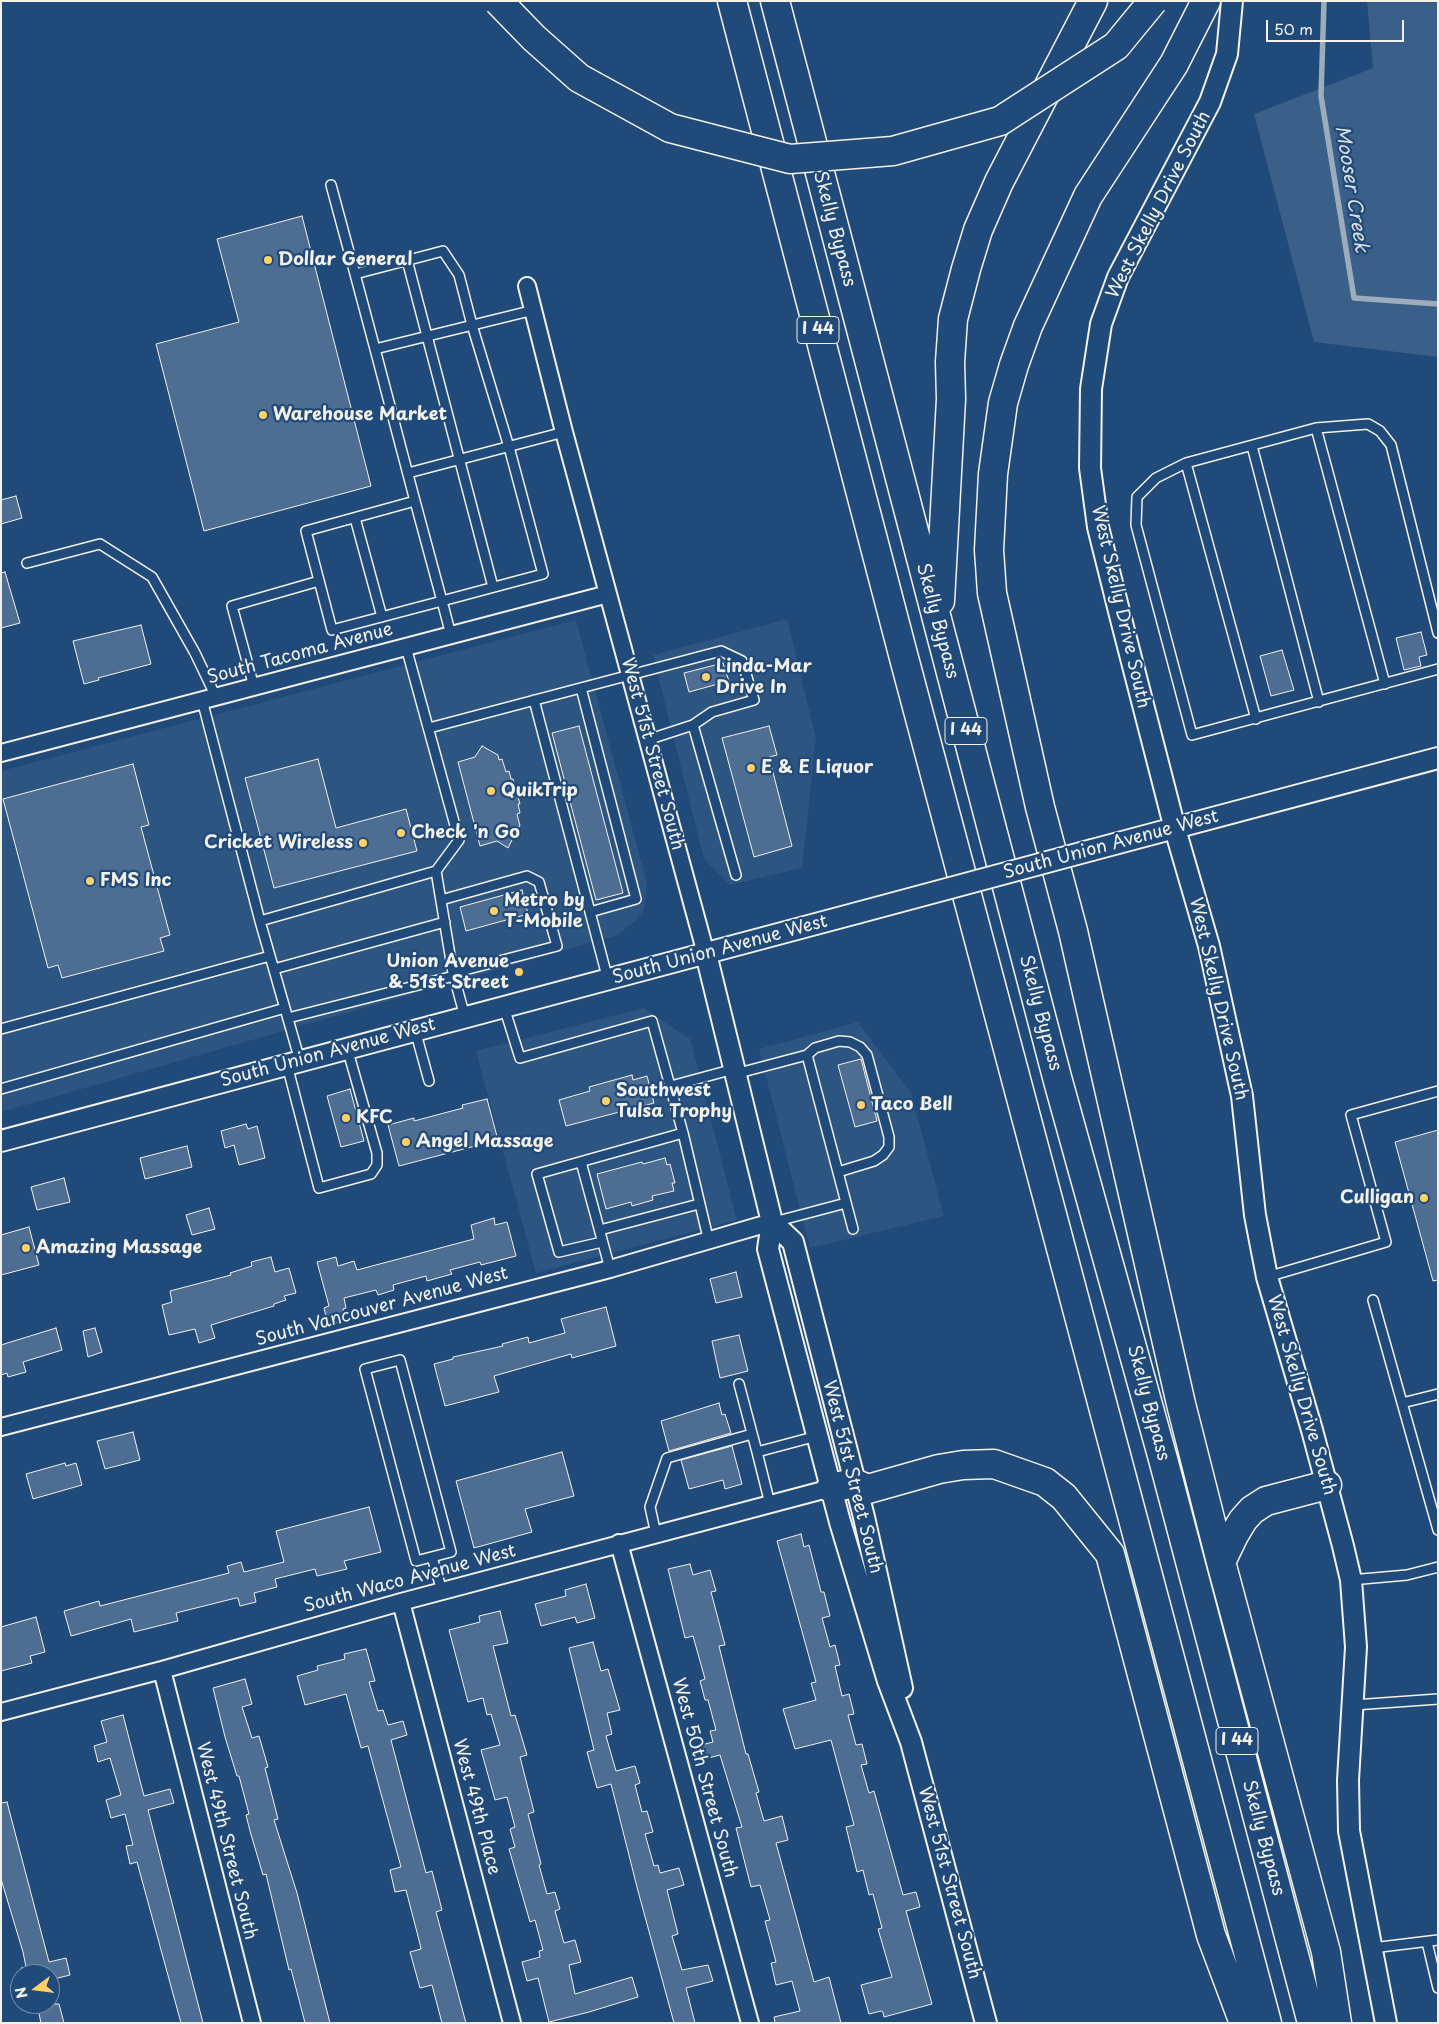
<!DOCTYPE html>
<style>
body{margin:0}
#map{position:relative;width:1439px;height:2024px;overflow:hidden;background:#1f4a7a;font-family:"Playpen Sans",sans-serif}
canvas{display:block}
.frame{position:absolute;inset:0;border:2px solid #f4f1e8;pointer-events:none}
.north{position:absolute;left:10px;top:1964px;width:50px;height:50px;box-sizing:border-box;background:#1f4a7a;border:1px solid #748da6;border-radius:50%;rotate:255deg;font-size:14px;font-weight:700;line-height:20px;text-align:center;color:#f4f1e8}
.north::after{content:'';display:block;margin:auto;width:18px;height:22px;background:#ffd166;clip-path:polygon(50% 0,100% 100%,50% 72%,0 100%)}
.scale{position:absolute;left:1266px;top:20px;width:138px;height:22px;box-sizing:border-box;border:2px solid #f4f1e8;border-top:0;padding-left:6px;font-size:15px;line-height:18px;white-space:nowrap;color:#f4f1e8;-webkit-text-stroke:4px #1f4a7a;paint-order:stroke}
</style>
<div id="map">
<canvas width="1439" height="2024"></canvas>
<div class="frame"></div>
<div class="north">N</div>
<div class="scale">50 m</div>
</div>
<script>
const c = document.querySelector('canvas').getContext('2d');
c.lineJoin = 'round';
function fillPath(path, color) { c.fillStyle = color; c.fill(path, 'evenodd'); }
const shape = rows => new Path2D(rows.map(r => 'M' + r).join(''));
function trace(path, color, width, dash) { c.strokeStyle = color; c.lineWidth = width; c.lineCap = dash ? 'butt' : 'round'; c.setLineDash(dash || []); c.stroke(path); }
function label(font, color, halo, rows, align = 'center') {
  c.font = font + ' "Playpen Sans",sans-serif'; c.lineWidth = 4.5; c.setLineDash([]); c.textBaseline = 'middle'; c.strokeStyle = halo; c.fillStyle = color; for (const [text, x, y, turn = 0] of rows) {
    c.save(); c.translate(x, y); c.rotate((+turn || 0) * Math.PI / 180); c.textAlign = isNaN(turn) ? turn : align; if (halo) c.strokeText(text, 0, 0); c.fillText(text, 0, 0); c.restore();
  }
}
const built = shape([
 [787,619,816,738,802,868,730,885,704,859,653,655],
 [576,620,647,883,644,910,637,919,618,935,1,1112,1,771],
 [644,1008,690,1039,737,1220,536,1273,476,1051],
 [858,1022,911,1093,944,1216,810,1248,759,1049]
]);
const green = shape([
 [1367,1,1438,1,1438,357,1314,342,1254,114,1373,68]
]);
const stream = shape([
 [1324,1,1321,96,1354,298,1438,304]
]);
const building = shape([
 [302,216,371,486,204,531,156,344,239,322,217,239,302,216],
 [16,496,22,518,1,524,1,500,16,496],
 [5,572,20,623,1,628,1,573,5,572],
 [141,625,151,664,98,678,99,680,84,684,73,641,141,625],
 [1421,632,1427,655,1419,657,1421,666,1404,670,1396,638,1421,632],
 [1282,650,1294,690,1271,696,1260,656,1282,650],
 [723,663,729,681,689,692,684,673,723,663],
 [579,726,623,893,596,900,552,733,579,726],
 [769,726,777,755,769,757,792,846,754,857,722,738,769,726],
 [482,746,498,755,499,760,502,759,506,772,509,771,511,779,513,779,520,804,518,804,520,813,517,814,520,826,517,827,519,835,514,836,508,848,497,841,480,846,458,762,475,757,482,746],
 [318,759,336,828,406,809,417,851,274,888,245,778,318,759],
 [133,764,149,825,141,827,170,935,160,938,164,951,62,978,58,965,48,968,3,799,133,764],
 [522,890,528,914,466,931,460,907,522,890],
 [861,1059,877,1121,855,1127,838,1065,861,1059],
 [632,1075,633,1080,647,1076,654,1103,566,1126,559,1100,590,1091,589,1087,632,1075],
 [350,1089,364,1141,341,1147,327,1096,350,1089],
 [487,1099,498,1140,399,1166,388,1125,414,1118,414,1121,463,1108,462,1105,487,1099],
 [246,1124,248,1129,257,1126,265,1158,239,1165,234,1145,225,1148,221,1131,246,1124],
 [1438,1130,1438,1280,1433,1281,1395,1142,1438,1130],
 [187,1146,192,1167,145,1179,140,1158,187,1146],
 [665,1158,667,1165,670,1164,675,1183,672,1183,674,1191,652,1196,653,1200,632,1206,631,1202,606,1209,597,1174,642,1162,643,1164,665,1158],
 [64,1178,70,1202,37,1210,31,1187,64,1178],
 [209,1208,215,1229,192,1235,186,1215,209,1208],
 [494,1218,495,1225,507,1222,516,1256,481,1265,480,1262,450,1270,452,1274,427,1281,426,1276,393,1285,394,1290,378,1295,376,1290,344,1298,346,1308,343,1309,345,1320,328,1325,324,1308,329,1306,317,1262,336,1257,338,1266,354,1261,357,1270,474,1239,471,1225,494,1218],
 [29,1227,39,1265,1,1275,1,1235,29,1227],
 [271,1257,275,1272,289,1268,296,1293,284,1296,286,1300,274,1304,274,1306,211,1325,215,1338,199,1343,195,1329,169,1335,162,1305,172,1302,170,1291,231,1275,230,1273,252,1266,251,1262,271,1257],
 [736,1272,742,1297,716,1303,710,1279,736,1272],
 [606,1307,616,1346,572,1358,571,1354,494,1376,499,1392,445,1406,434,1364,453,1359,453,1357,503,1346,502,1344,528,1337,529,1343,565,1333,561,1319,606,1307],
 [56,1328,62,1350,23,1362,26,1372,8,1377,7,1373,1,1375,1,1345,56,1328],
 [95,1328,102,1352,88,1357,83,1331,95,1328],
 [739,1335,748,1371,720,1378,712,1341,739,1335],
 [719,1403,722,1415,725,1414,731,1433,669,1451,661,1421,719,1403],
 [133,1432,140,1460,105,1469,97,1441,133,1432],
 [732,1446,742,1484,725,1489,723,1480,689,1489,681,1460,732,1446],
 [562,1452,574,1496,525,1509,532,1532,474,1548,456,1481,562,1452],
 [65,1463,66,1466,76,1463,82,1485,33,1499,26,1474,65,1463],
 [369,1507,381,1552,344,1561,347,1569,317,1576,315,1569,275,1579,277,1587,254,1593,256,1602,240,1606,238,1598,236,1598,176,1613,178,1621,134,1632,131,1619,71,1636,64,1611,99,1601,100,1606,229,1573,227,1566,241,1562,244,1572,284,1562,276,1531,369,1507],
 [801,1534,804,1547,809,1545,821,1592,824,1592,830,1616,822,1618,830,1647,835,1645,840,1665,835,1666,842,1696,849,1694,854,1714,848,1715,856,1745,862,1744,867,1764,861,1765,869,1793,874,1791,903,1895,916,1892,920,1907,906,1911,932,2004,884,2017,883,2012,881,2011,869,2014,861,1985,892,1977,878,1929,882,1928,873,1894,869,1895,863,1870,857,1872,846,1827,854,1825,831,1740,795,1749,783,1709,816,1700,811,1683,816,1682,777,1541,801,1534],
 [690,1564,693,1575,710,1570,716,1591,711,1592,725,1645,719,1646,746,1754,748,1754,759,1792,756,1793,764,1821,782,1816,788,1840,776,1843,814,1982,829,1977,841,2023,775,2023,774,2017,800,2011,792,1981,776,1985,771,1963,776,1962,765,1921,770,1920,760,1885,751,1887,736,1828,742,1827,720,1755,701,1760,697,1746,713,1742,710,1731,716,1730,708,1700,705,1700,700,1681,705,1679,693,1636,685,1638,668,1569,690,1564],
 [586,1584,595,1618,577,1623,575,1617,541,1626,535,1604,566,1596,565,1590,586,1584],
 [500,1611,508,1643,493,1646,511,1716,515,1715,527,1755,520,1757,534,1812,528,1814,541,1864,539,1865,547,1894,555,1892,560,1909,555,1911,564,1943,575,1940,581,1962,569,1965,575,1994,632,1977,638,1997,589,2012,549,2022,538,1978,527,1981,522,1962,540,1957,539,1951,543,1950,535,1920,530,1922,509,1849,515,1847,510,1829,515,1827,507,1797,495,1800,481,1750,500,1745,491,1714,487,1715,483,1698,468,1702,449,1630,480,1622,479,1616,500,1611],
 [36,1617,45,1652,30,1656,32,1663,1,1671,1,1627,36,1617],
 [593,1642,601,1671,608,1669,620,1710,607,1713,612,1734,606,1736,616,1771,635,1766,640,1783,635,1785,642,1812,647,1811,653,1832,645,1834,654,1866,658,1865,660,1873,679,1868,684,1885,667,1890,678,1934,672,1936,682,1970,708,1965,713,1981,686,1988,695,2023,674,2023,638,1891,611,1784,597,1788,587,1752,594,1750,569,1648,593,1642],
 [366,1649,375,1681,369,1682,378,1711,383,1710,388,1725,403,1721,407,1735,391,1740,426,1873,432,1871,442,1910,436,1912,466,2023,442,2023,432,1985,420,1988,410,1952,421,1949,420,1944,406,1890,395,1892,390,1870,401,1867,368,1746,361,1748,346,1694,305,1705,297,1676,318,1670,317,1666,345,1659,344,1654,366,1649],
 [245,1679,252,1704,242,1707,252,1738,259,1736,268,1767,265,1768,278,1819,274,1820,297,1893,330,2023,305,2023,291,1969,289,1970,266,1874,263,1875,250,1831,246,1815,249,1814,239,1776,237,1776,225,1737,213,1688,245,1679],
 [123,1715,144,1796,170,1789,174,1803,148,1810,203,2023,181,2023,137,1862,130,1864,126,1846,133,1845,125,1814,111,1818,106,1800,121,1795,110,1758,98,1762,94,1746,107,1742,101,1721,123,1715],
 [7,1802,49,1962,66,1958,70,1975,50,1980,50,1974,22,1974,21,1968,26,1967,23,1952,1,1879,1,1803,7,1802],
 [37,2004,59,2004,64,2023,41,2023,37,2004]
]);
const service = shape([
 [331,185,355,274],
 [407,260,493,587],
 [375,349,534,310],
 [1316,428,1385,684],
 [1252,446,1319,702],
 [1186,463,1256,719],
 [408,473,564,432],
 [415,501,306,531,332,630,442,601,543,574,509,447,472,325,459,275,443,251,355,274,375,349,415,501,442,601,451,635],
 [355,518,382,617],
 [27,563,100,544,152,577,195,653,216,697],
 [1438,633,1391,445,1380,431,1368,424,1316,428,1186,463,1156,478,1137,497,1136,525,1192,735,1438,669],
 [406,647,459,840,436,871,453,973,465,1017],
 [254,687,232,606,319,581],
 [581,688,636,899,590,912],
 [202,700,260,921],
 [534,700,608,980],
 [429,728,721,651,742,661,754,700,712,712,693,725],
 [647,740,693,725,736,875],
 [441,900,527,876,539,882,557,946,453,973],
 [274,969,445,922],
 [504,1007,520,1058,652,1021,683,1133],
 [288,1018,454,976],
 [1,1029,270,956],
 [415,1030,429,1081],
 [807,1055,853,1229],
 [300,1061,260,921,436,871],
 [287,1065,319,1188,371,1174,377,1165,377,1153,347,1048],
 [735,1074,807,1055,815,1048,839,1041,850,1042,860,1047,867,1055,889,1137,889,1147,883,1155,874,1161,838,1172],
 [671,1086,734,1069],
 [1,1089,285,1008],
 [581,1162,610,1269],
 [774,1222,846,1203],
 [600,1230,699,1204],
 [602,1242,559,1252,537,1174,683,1133,709,1242],
 [1267,1277,1386,1242,1351,1115,1438,1091],
 [1373,1300,1438,1530],
 [400,1360,451,1552,416,1561,365,1369,400,1360],
 [739,1384,757,1452],
 [1402,1403,1438,1394],
 [770,1504,757,1452,817,1436],
 [656,1534,650,1507,667,1458,752,1434],
 [432,1557,442,1591],
 [1351,1580,1407,1575,1438,1567],
 [1354,1705,1438,1699],
 [1427,1942,1438,1988],
 [1372,1948,1438,1940]
]);
const minor = shape([
 [527,286,564,432,706,954],
 [1,753,608,594],
 [1,1427,610,1269,772,1222],
 [619,1543,750,2023],
 [401,1602,512,2023],
 [162,1670,252,2023],
 [1,1712,162,1670,401,1602,831,1488]
]);
const tertiary = shape([
 [1232,1,1227,54,1210,102,1118,277,1101,324,1091,389,1090,468,1098,527,1121,619,1175,829,1209,946,1242,1096,1255,1215,1267,1277,1312,1430,1343,1546,1351,1580,1356,1647,1348,1780,1349,1831,1386,2023],
 [1092,850,1438,758],
 [706,954,772,1222,768,1249,840,1522,888,1681,911,1742,986,2023],
 [1,1141,857,913],
 [772,1222,793,1242,864,1517,902,1688]
]);
const motorway = shape([
 [732,1,904,658,1267,2023],
 [775,1,1058,1081,1163,1459,1312,2023],
 [1206,1,1174,64,1088,196,1028,326,1014,365,1003,403,993,474,989,550,992,593,1040,807,1073,931,1181,1404,1221,1562,1326,1952,1337,2023],
 [940,601,951,399,950,362,953,319,966,269,978,230,999,182,1093,1],
 [831,1488,854,1483,868,1489,939,1469,963,1465,994,1464,1045,1482,1064,1497,1110,1554,1211,1935,1244,2023],
 [1221,1562,1234,1535,1243,1520,1252,1510,1266,1501,1327,1485]
]);
const tertiaryBridge = shape([
 [857,913,1092,850]
]);
const motorwayBridge = shape([
 [498,1,534,38,579,78,670,128,790,159,893,151,1000,121,1116,46,1153,1]
]);
const markers = [
 [268,260,5,"#ffd166"],
 [263,415,5,"#ffd166"],
 [706,677,5,"#ffd166"],
 [751,768,5,"#ffd166"],
 [491,791,5,"#ffd166"],
 [401,833,5,"#ffd166"],
 [363,843,5,"#ffd166"],
 [90,881,5,"#ffd166"],
 [494,911,5,"#ffd166"],
 [519,972,5,"#ffd166"],
 [606,1101,5,"#ffd166"],
 [861,1105,5,"#ffd166"],
 [346,1118,5,"#ffd166"],
 [406,1142,5,"#ffd166"],
 [1424,1198,5,"#ffd166"],
 [26,1248,5,"#ffd166"]
];
const shields = [
 [818,330,42],
 [966,731,42],
 [1237,1741,42]
];
const shieldNames = [
 ["I 44",818,330],
 ["I 44",966,731],
 ["I 44",1237,1741]
];
const streetNames = [
 ["West Skelly Drive South",1159,205,-63],
 ["Skelly Bypass",834,229,75],
 ["West Skelly Drive South",1120,607,77],
 ["Skelly Bypass",937,621,75],
 ["South Tacoma Avenue",300,654,-15],
 ["West 51st Street South",652,754,75],
 ["South Union Avenue West",1111,845,-15],
 ["South Union Avenue West",720,950,-15],
 ["West Skelly Drive South",1218,999,77],
 ["Skelly Bypass",1040,1013,75],
 ["South Union Avenue West",328,1053,-15],
 ["South Vancouver Avenue West",382,1307,-15],
 ["West Skelly Drive South",1301,1395,74],
 ["Skelly Bypass",1148,1403,75],
 ["West 51st Street South",852,1477,76],
 ["South Waco Avenue West",410,1579,-15],
 ["West 50th Street South",704,1778,75],
 ["West 49th Place",476,1807,75],
 ["Skelly Bypass",1263,1838,75],
 ["West 49th Street South",226,1841,76],
 ["West 51st Street South",949,1883,75]
];
const poiNames = [
 ["Dollar General",278,260],
 ["Warehouse Market",273,415],
 ["Linda-Mar",716,667],
 ["Drive In",716,688],
 ["E & E Liquor",761,768],
 ["QuikTrip",501,791],
 ["Check 'n Go",411,833],
 ["Cricket Wireless",353,843,"right"],
 ["FMS Inc",100,881],
 ["Metro by",504,901],
 ["T-Mobile",504,922],
 ["Union Avenue",509,962,"right"],
 ["& 51st Street",509,983,"right"],
 ["Southwest",616,1091],
 ["Tulsa Trophy",616,1112],
 ["Taco Bell",871,1105],
 ["KFC",356,1118],
 ["Angel Massage",416,1142],
 ["Culligan",1414,1198,"right"],
 ["Amazing Massage",36,1248]
];
const waterNames = [
 ["Mooser Creek",1351,189,81]
];
fillPath(built, '#2d5581');
fillPath(green, '#3a5f88');
trace(stream, '#9cacbb', 5.5);
fillPath(building, '#4d6e92');
trace(building, '#f4f1e8', 1);
trace(service, '#f4f1e8', 12);
trace(minor, '#f4f1e8', 20);
trace(tertiary, '#f4f1e8', 24);
trace(motorway, '#f4f1e8', 31);
trace(service, '#1f4a7a', 9);
trace(minor, '#1f4a7a', 16);
trace(tertiary, '#1f4a7a', 20);
trace(motorway, '#1f4a7a', 28);
trace(tertiaryBridge, '#f4f1e8', 24, []);
trace(motorwayBridge, '#f4f1e8', 31, []);
trace(tertiaryBridge, '#1f4a7a', 20);
trace(motorwayBridge, '#1f4a7a', 28);
for (const [x, y, r, color] of markers) { const dot = new Path2D(); dot.arc(x, y, r, 0, 2 * Math.PI); c.fillStyle = color; c.fill(dot); trace(dot, '#1f4a7a', 2); }
for (const [x, y, w] of shields) { const box = new Path2D(); box.roundRect(x - w / 2, y - 13.5, w, 27, 4); c.fillStyle = '#1f4a7a'; c.fill(box); trace(box, '#f4f1e8', 1); }
label('bold 16px', '#f4f1e8', null, shieldNames);
label('18px', '#f4f1e8', '#1f4a7a', streetNames);
label('bold 18px', '#f4f1e8', '#1f4a7a', poiNames, 'left');
label('italic 19px', '#dee0dd', '#1f4a7a', waterNames);
</script>
